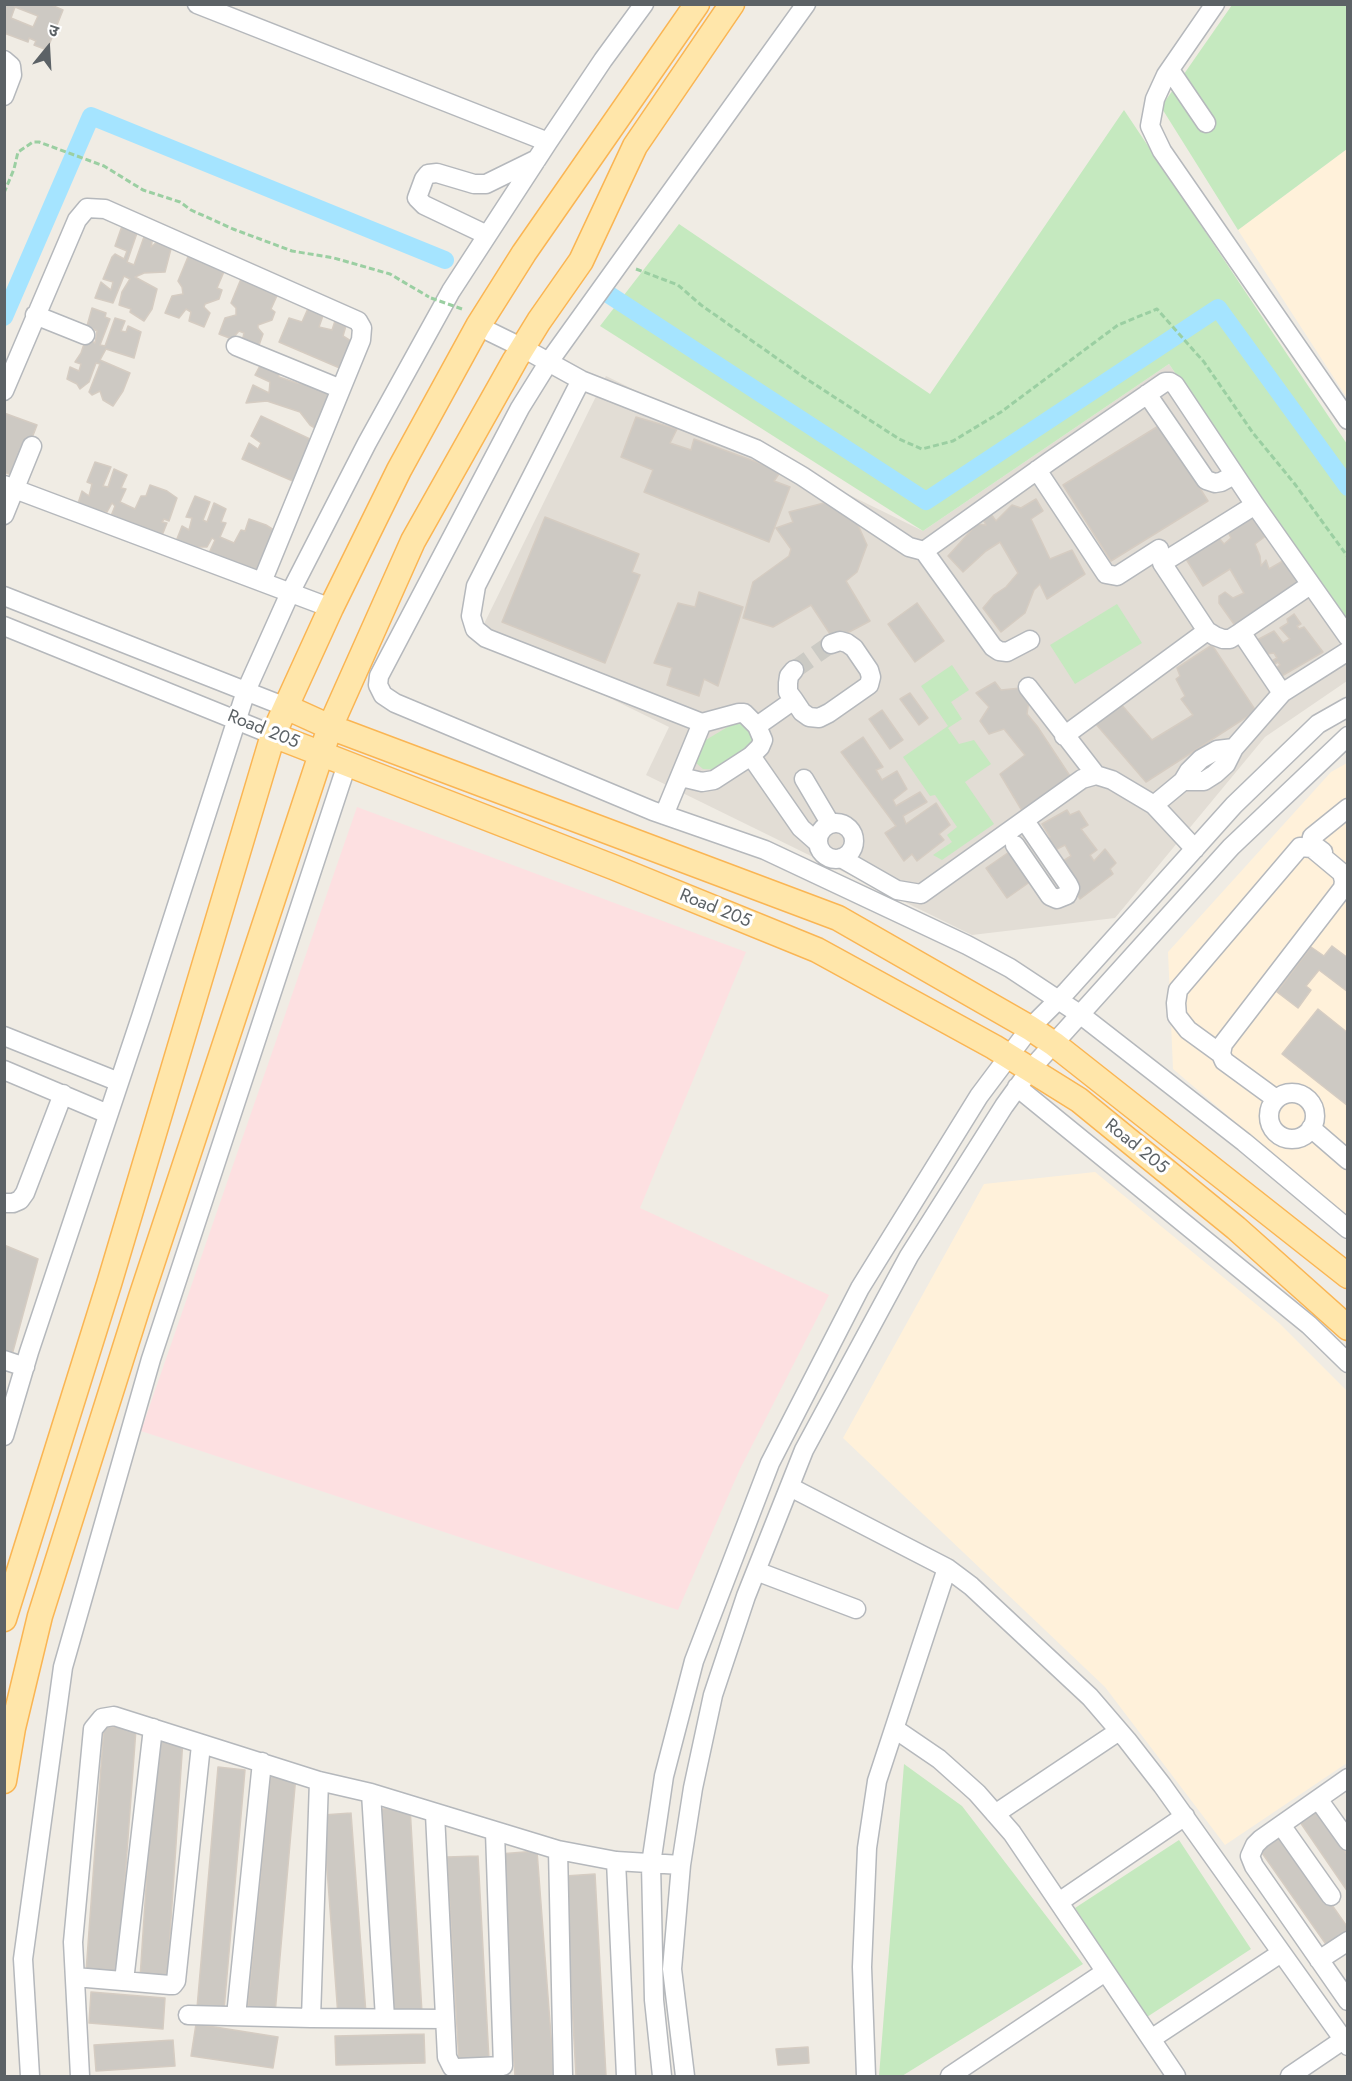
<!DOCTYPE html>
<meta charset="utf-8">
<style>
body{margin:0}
#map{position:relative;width:1352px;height:2081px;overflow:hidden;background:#f0ece4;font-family:Jost,"Noto Sans Devanagari",sans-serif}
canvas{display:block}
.frame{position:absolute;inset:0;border:6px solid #5c6266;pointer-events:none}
.north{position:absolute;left:18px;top:18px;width:60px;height:60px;-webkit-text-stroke:4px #fff;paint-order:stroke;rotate:18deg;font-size:16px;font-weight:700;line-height:24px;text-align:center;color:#5c6266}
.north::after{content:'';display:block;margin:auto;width:21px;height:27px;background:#5c6266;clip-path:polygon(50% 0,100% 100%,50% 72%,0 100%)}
</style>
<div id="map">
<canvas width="1352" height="2081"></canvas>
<div class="frame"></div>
<div class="north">उ</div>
</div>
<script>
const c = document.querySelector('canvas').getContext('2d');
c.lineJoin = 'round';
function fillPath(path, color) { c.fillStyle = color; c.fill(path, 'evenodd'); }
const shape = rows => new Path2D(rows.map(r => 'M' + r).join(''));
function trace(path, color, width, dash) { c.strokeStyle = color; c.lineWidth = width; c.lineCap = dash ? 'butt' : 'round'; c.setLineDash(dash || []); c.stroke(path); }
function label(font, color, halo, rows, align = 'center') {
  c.font = font + ' Jost,sans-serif'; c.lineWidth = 6; c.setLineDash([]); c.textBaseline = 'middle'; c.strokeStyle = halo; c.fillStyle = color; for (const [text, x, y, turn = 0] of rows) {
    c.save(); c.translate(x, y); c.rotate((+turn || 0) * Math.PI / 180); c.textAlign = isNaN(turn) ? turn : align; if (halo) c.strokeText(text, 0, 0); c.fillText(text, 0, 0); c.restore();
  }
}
const commercial = shape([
 [1347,149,1347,398,1238,230],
 [1347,763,1347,1217,1173,1069,1168,952,1331,772],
 [1095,1172,1279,1323,1347,1391,1347,1763,1225,1845,1105,1687,843,1438,984,1184]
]);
const education = shape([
 [1169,364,1347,624,1347,681,1265,737,1115,918,972,935,646,775,669,727,479,634,606,376,923,531]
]);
const medical = shape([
 [357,807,746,952,640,1208,829,1295,740,1469,678,1610,141,1431]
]);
const green = shape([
 [1232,5,1347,5,1347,149,1238,230,1161,107],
 [1124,110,1347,444,1347,624,1169,364,923,531,600,326,679,224,930,394],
 [1117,604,1142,643,1075,684,1050,645],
 [952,665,969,690,951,702,962,719,948,728,959,744,974,740,991,764,965,782,994,824,942,860,933,855,952,842,947,835,957,827,935,795,930,796,903,757,948,726,921,686],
 [736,722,748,722,756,732,751,747,719,770,703,769,695,762,704,741],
 [904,1764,962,1806,1083,1964,902,2076,879,2076],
 [1179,1840,1251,1949,1147,2017,1075,1908]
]);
const canal = shape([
 [608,294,926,501,1218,308,1348,487],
 [4,317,91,116,445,260]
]);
const building = shape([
 [4,4,49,4,63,10,47,50,34,45,36,41,29,38,28,42,4,33,4,4],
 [15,7,38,16,33,27,11,18,15,7],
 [122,226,137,233,127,262,134,265,145,234,153,237,151,247,159,240,172,245,165,272,144,273,135,277,157,289,152,309,144,321,130,312,131,309,119,305,122,292,130,279,124,276,113,303,95,298,101,282,111,290,113,282,103,279,112,257,115,254,124,259,127,251,115,246,122,226],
 [190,252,226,267,217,288,222,290,219,299,205,304,204,307,210,313,204,327,189,321,191,312,186,309,179,318,165,313,172,296,183,294,182,287,178,281,190,252],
 [243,274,280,289,271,309,275,312,272,320,258,325,258,328,263,334,258,348,242,342,244,333,239,331,232,339,219,334,225,318,236,315,236,308,231,303,243,274],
 [310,304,325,310,319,327,332,330,337,315,348,319,343,336,354,343,342,369,279,342,289,318,302,322,310,304],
 [92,308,106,313,105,317,110,319,100,345,105,346,115,318,125,321,121,331,126,332,128,326,141,332,134,358,106,349,100,360,130,373,123,391,113,406,103,400,100,391,92,395,89,392,100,364,96,363,89,382,80,389,77,384,67,379,70,367,79,371,81,364,75,362,81,353,86,338,95,343,97,331,87,326,92,308],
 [263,360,278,367,279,377,297,383,340,390,323,433,310,425,300,412,267,401,246,403,253,385,269,393,270,382,255,375,263,360],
 [4,413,37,425,17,477,4,472,4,413],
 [261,416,312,440,295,482,242,459,249,443,258,449,261,443,251,436,261,416],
 [636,417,677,429,670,443,691,450,694,439,781,471,774,481,790,487,769,542,644,492,653,470,621,457,636,417],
 [1160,425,1208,501,1111,561,1063,485,1160,425],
 [95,462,111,467,103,486,108,487,114,469,127,475,121,488,126,489,120,502,135,509,141,496,146,496,150,485,167,491,177,498,169,521,164,519,162,522,167,523,159,543,109,521,115,506,112,503,107,512,76,510,82,491,89,496,92,484,87,482,95,462],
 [195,496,210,502,203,520,207,522,214,503,226,509,221,522,226,523,220,537,234,543,241,530,245,531,249,519,266,525,277,532,269,555,264,553,262,557,267,557,258,577,243,570,243,565,237,562,235,568,208,555,215,540,212,538,207,547,194,547,192,552,175,544,182,526,189,530,192,518,186,517,195,496],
 [1036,499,1043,511,1031,519,1050,559,1072,550,1085,574,1047,599,1040,584,1034,590,1025,613,1001,632,983,608,994,595,1006,587,1018,573,1000,542,986,551,963,572,948,556,977,524,986,525,981,516,988,510,996,521,1012,505,1021,508,1036,499],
 [824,503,853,514,867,545,857,572,846,581,870,621,834,640,811,605,773,627,743,618,753,582,789,556,791,549,776,528,793,522,789,512,824,503],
 [1257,514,1270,533,1255,544,1260,556,1261,566,1266,560,1269,569,1288,558,1301,585,1236,627,1219,603,1219,596,1225,592,1233,598,1244,593,1230,569,1203,586,1186,559,1219,538,1224,544,1231,538,1228,532,1257,514],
 [545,517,639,554,632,572,640,575,605,663,502,622,545,517],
 [699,592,743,607,718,686,704,679,699,696,667,685,672,668,654,663,678,603,695,607,699,592],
 [917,603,944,641,915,662,888,624,917,603],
 [1294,614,1301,624,1297,626,1299,629,1304,627,1323,652,1280,677,1274,669,1280,665,1278,662,1273,665,1270,662,1277,658,1274,653,1266,654,1257,640,1274,631,1283,643,1290,639,1280,628,1288,623,1287,619,1294,614],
 [1212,645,1256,711,1146,782,1095,723,1120,703,1152,740,1193,715,1181,699,1185,696,1176,679,1180,676,1177,668,1212,645],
 [995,682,1001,690,1021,688,1029,700,1027,714,1037,726,1072,779,1024,814,1000,774,1025,755,1004,729,989,734,980,721,989,707,976,693,995,682],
 [910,693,928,718,919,725,900,699,910,693],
 [882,710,903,740,890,749,869,719,882,710],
 [863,737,883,767,876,770,882,780,897,771,907,789,893,800,896,806,920,792,927,802,903,816,906,824,936,803,950,825,939,834,944,840,917,861,912,854,904,861,885,833,896,826,841,752,863,737],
 [1067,810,1070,815,1079,811,1088,825,1081,829,1097,850,1090,855,1094,861,1105,849,1116,863,1110,869,1113,874,1080,899,1058,864,1071,856,1065,845,1053,851,1043,840,1050,837,1042,824,1067,810],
 [1012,850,1034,879,1007,898,986,868,1012,850],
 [1332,946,1348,958,1348,992,1319,970,1306,986,1311,990,1298,1008,1277,992,1311,947,1324,956,1332,946],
 [1318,1009,1348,1033,1348,1106,1282,1054,1318,1009],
 [4,1245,38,1259,12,1355,4,1352,4,1245],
 [104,1726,136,1729,118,1974,86,1972,104,1726],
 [156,1738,183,1739,167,1980,140,1978,156,1738],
 [218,1767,245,1770,224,2010,197,2008,218,1767],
 [271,1772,296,1775,275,2014,247,2012,271,1772],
 [410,1807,422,2013,393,2014,382,1809,410,1807],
 [1317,1811,1348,1856,1348,1892,1300,1822,1317,1811],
 [351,1813,366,2014,338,2016,323,1815,351,1813],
 [1283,1835,1348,1928,1348,1938,1330,1950,1260,1850,1283,1835],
 [537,1851,554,2076,515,2076,499,1854,537,1851],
 [478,1856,489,2060,459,2062,447,1857,478,1856],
 [595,1874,606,2076,576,2076,565,1876,595,1874],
 [91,1992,165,1998,163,2029,89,2023,91,1992],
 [196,2024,278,2037,273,2068,191,2056,196,2024],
 [424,2034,425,2063,336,2065,335,2036,424,2034],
 [173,2040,175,2066,96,2071,94,2045,173,2040],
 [808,2047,809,2063,778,2065,776,2049,808,2047]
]);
const minorTunnel = shape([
 [794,670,831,644]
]);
const path = shape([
 [4,193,14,169,18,152,33,142,39,142,104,166,143,190,180,202,191,210,233,229,292,251,334,258,390,274,429,297],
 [636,269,678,285,701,305,805,378,899,439,922,449,953,441,1001,412,1118,325,1157,309,1204,362,1253,433,1294,483,1348,557]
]);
const minor = shape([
 [197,4,548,142],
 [806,4,548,363,520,408,379,676,378,685,383,695,395,703,653,811,765,850,967,945,1010,968,1081,1015,1244,1142,1348,1229],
 [1215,4,1166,75,1155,99,1150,126,1162,151,1348,420],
 [4,60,11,66,12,75,4,96],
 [1170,70,1206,123],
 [487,235,424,205,417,198,424,179,428,174,437,173,474,184,486,184,537,159],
 [35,315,85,335],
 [478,326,523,348,581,380,756,449,802,476,909,547,924,551,1050,461,1165,382,1170,382,1175,385,1255,505,1348,637],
 [236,346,341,389],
 [581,380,476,586,471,616,475,629,486,638,702,723,664,815],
 [4,391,77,220,87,208,105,209,358,321,362,328,361,340,262,582],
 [1147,394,1206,480,1215,483,1221,482,1234,475],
 [1037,470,1106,574,1117,576,1159,549],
 [4,485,331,608],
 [1255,505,1162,563,1207,631,1215,636,1223,639,1230,639,1241,632,1282,693],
 [4,515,32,446],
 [924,551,993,647,999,651,1007,652,1030,640],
 [4,596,286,707],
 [4,626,273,735],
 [1241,632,1310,585],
 [1028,687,1096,775],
 [794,700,788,692,788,683,789,676,794,670],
 [702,723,739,713,744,713,757,726],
 [1064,736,1207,631],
 [751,756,760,747,763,740,757,726,794,700,802,712,809,717,819,718,829,713,869,685,871,677,869,670,854,648,847,643,840,641,831,644],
 [681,777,702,782,714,780,751,756,801,828,818,843],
 [804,779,830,823],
 [1183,781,1204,781,1215,774,1226,764,1234,748],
 '818 841a18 18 0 1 1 36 0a18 18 0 1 1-36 0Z',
 [1015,845,1050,896,1057,899,1067,895,1070,888,1068,884,1025,821],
 [1195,849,1154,805,1183,781,1189,771,1201,759,1217,750,1234,748,1282,693,1348,651],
 [1323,852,1311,843,1312,837,1348,808],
 [841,858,897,890,921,894,1082,779,1096,775,1112,780,1154,805],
 [4,1036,119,1082],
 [1221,1054,1188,1030,1177,1016,1176,1003,1178,990,1300,847,1312,848,1342,873,1344,881,1343,888,1223,1044,1221,1054,1224,1061,1276,1099],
 [4,1070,108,1114],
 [1017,1087,1309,1325,1348,1363],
 '1269 1116a23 23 0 1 1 46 0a23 23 0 1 1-46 0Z',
 [1311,1128,1348,1160],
 [4,1203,13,1203,20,1200,25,1193,63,1094],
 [4,1360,25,1367],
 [4,1436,29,1352,141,1017,246,691,290,593,367,443,451,291,548,142,603,60,644,4],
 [790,1487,947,1568,877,1781,867,1848,862,1967,866,2076],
 [947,1568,971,1586,1090,1697,1127,1740,1162,1785,1348,2046],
 [756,1571,856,1609],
 [895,1729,939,1759,977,1793,1012,1833,1176,2076],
 [1348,1778,1261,1839,1255,1845,1250,1856,1254,1866,1348,2001],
 [319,1781,311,2018,445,2019],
 [371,1793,385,2018],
 [1318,1799,1348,1841],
 [435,1814,447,2057,452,2067,457,2068,503,2066,495,1832],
 [995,1814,1119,1731],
 [1281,1825,1331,1896],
 [558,1850,563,2076],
 [616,1861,626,2076],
 [1059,1902,1185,1816],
 [1319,1960,1348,1941],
 [75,1977,170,1985,173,1985,176,1981,201,1745],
 [124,1981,153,1728],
 [188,2015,311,2018],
 [236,2016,262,1762],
 [1151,2039,1281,1953],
 [30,2076,23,1959,63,1667,151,1359,347,764],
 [80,2076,73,1942,93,1729,102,1718,114,1716,319,1781,371,1793,558,1850,616,1861,681,1865],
 [662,2076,654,2000,651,1864,664,1776,694,1661,770,1463,860,1288,979,1096,1030,1028,1067,991,1234,805,1318,724,1348,707],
 [685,2076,672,1969,681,1865,693,1788,713,1695,746,1596,804,1450,909,1256,1004,1106,1030,1070,1231,847,1348,736],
 [950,2076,1105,1972],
 [1290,2076,1343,2040]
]);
const major = shape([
 [286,707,330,727,838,918,1030,1028,1054,1044,1348,1276],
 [273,735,613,867,817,950,994,1047,1079,1100,1236,1228,1348,1328],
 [4,1619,109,1284,273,735,331,608,399,470,478,326,524,253,697,4],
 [4,1781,13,1728,40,1616,141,1297,330,727,413,541,515,360,539,321,581,261,635,146,732,4]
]);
const pathBridge = shape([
 [431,298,462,309]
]);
const streetNames = [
 ["Road 205",263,730,22],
 ["Road 205",715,909,22],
 ["Road 205",1136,1147,39]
];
fillPath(commercial, '#fff1da');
fillPath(education, '#e2ddd5');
fillPath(medical, '#fde0e1');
fillPath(green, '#c5e9bf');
trace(canal, '#a5e4ff', 18);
fillPath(building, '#cdc9c3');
trace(building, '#d5ccc2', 1.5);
trace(minorTunnel, '#cbcac4', 18, [18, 9]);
trace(minor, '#b5b8bc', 21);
trace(major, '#fab553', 27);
trace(path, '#9bcfa2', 3, [6, 3]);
trace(minor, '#fff', 18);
trace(major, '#ffe6aa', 24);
trace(pathBridge, '#9bcfa2', 3, [6, 3]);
label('18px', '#5c6266', '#fff', streetNames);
</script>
